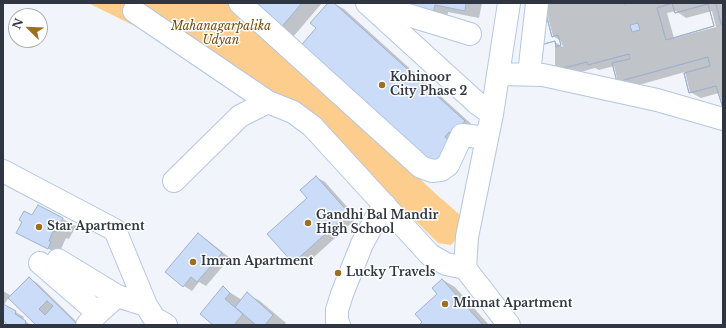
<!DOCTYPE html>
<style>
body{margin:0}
#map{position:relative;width:726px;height:328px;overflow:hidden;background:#f1f5fb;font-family:"Libre Baskerville",serif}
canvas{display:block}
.frame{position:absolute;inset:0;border:4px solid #2f3641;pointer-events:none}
.north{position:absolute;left:8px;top:8px;width:40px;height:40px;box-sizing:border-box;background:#fff;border:1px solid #acafb3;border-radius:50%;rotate:293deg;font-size:11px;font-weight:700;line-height:16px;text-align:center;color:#2f3641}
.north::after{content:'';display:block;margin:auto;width:14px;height:18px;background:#9e6e22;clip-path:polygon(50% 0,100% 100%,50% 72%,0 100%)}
</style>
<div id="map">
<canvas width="726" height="328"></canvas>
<div class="frame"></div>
<div class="north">N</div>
</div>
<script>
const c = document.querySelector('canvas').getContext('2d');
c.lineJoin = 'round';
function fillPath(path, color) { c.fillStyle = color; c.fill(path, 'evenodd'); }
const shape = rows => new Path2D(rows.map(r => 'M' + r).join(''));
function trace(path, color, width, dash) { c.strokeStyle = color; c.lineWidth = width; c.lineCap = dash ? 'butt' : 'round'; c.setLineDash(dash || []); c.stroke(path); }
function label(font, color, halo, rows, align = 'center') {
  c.font = font + ' "Libre Baskerville",serif'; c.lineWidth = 3; c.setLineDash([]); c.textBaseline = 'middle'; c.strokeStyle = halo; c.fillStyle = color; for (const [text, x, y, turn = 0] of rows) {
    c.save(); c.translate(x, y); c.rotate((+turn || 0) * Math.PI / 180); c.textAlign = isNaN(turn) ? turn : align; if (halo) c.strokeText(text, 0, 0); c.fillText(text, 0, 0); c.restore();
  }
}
const green = shape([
 [88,3,233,3,436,194,459,214,461,234,451,245,438,243,303,109]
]);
const shadow = shape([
 [249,3,322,3,293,37],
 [329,3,333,3,344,9,478,130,457,161,318,28],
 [398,3,482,3,479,18,448,12,447,20],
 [544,3,723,3,723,105,719,93,701,98,690,92,685,72,628,88,618,82,614,66,599,70,595,68,555,79,555,42,563,47,561,41,553,36],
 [676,11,686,18,712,11,716,27,674,38,667,13],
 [316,177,325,182,357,218,303,267,294,262,269,234,309,198],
 [38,206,76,226,69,239,66,238,61,249,63,251,61,255,30,240,32,217],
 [198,234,206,239,230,258,206,286,199,282,192,291,184,286],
 [29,278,37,283,80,325,37,325],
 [443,280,455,287,489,325,420,325,423,322,439,294],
 [223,288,242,300,247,294,260,301,286,323,284,325,257,325,255,323,253,325,214,325],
 [3,291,10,295,4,305,24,317,23,320,31,325,6,325,7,323,3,320]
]);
const building = shape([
 [248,3,302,3,279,30,248,3],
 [328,3,334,3,465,121,453,135,449,132,445,137,452,143,433,169,298,49,316,28,310,23,328,3],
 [397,3,466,3,465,11,435,5,433,13,397,3],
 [543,3,624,3,624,4,629,3,718,3,716,4,721,24,723,24,723,108,716,86,689,93,684,73,710,66,708,57,617,82,612,63,630,59,629,54,588,65,587,62,544,73,537,46,555,41,556,47,561,45,558,35,552,37,543,3],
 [672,3,675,13,708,4,714,26,666,40,657,8,672,3],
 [638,23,640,30,632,32,630,25,638,23],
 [543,3,624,3,624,4,629,3,718,3,716,4,721,24,723,24,723,108,716,86,689,93,684,73,710,66,708,57,617,82,612,63,630,59,629,54,588,65,587,62,544,73,537,46,555,41,556,47,561,45,558,35,552,37,543,3],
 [672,3,675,13,708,4,714,26,666,40,657,8,672,3],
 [316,176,349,213,293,263,267,234,307,198,300,190,316,176],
 [38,205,63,218,56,232,53,231,49,241,51,242,48,249,16,233,22,222,19,220,24,211,32,215,38,205],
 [198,233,222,253,197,282,191,277,183,287,165,272,198,233],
 [29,277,78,325,36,325,8,298,29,277],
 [47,301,53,306,45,315,39,309,47,301],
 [442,279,483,325,419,325,422,322,415,314,437,294,432,288,442,279],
 [223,286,230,293,225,299,243,314,234,325,213,325,200,314,223,286],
 [247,292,273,315,265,325,256,325,235,307,247,292],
 [3,304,16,311,15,314,26,321,25,324,26,325,5,325,6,323,3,321,3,304]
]);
const minor = shape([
 [240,3,421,167,432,171,441,170,448,165,462,135,487,138],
 [367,3,478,104,492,114],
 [385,8,470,34],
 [134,11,268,102],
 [498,74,543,75,657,100,723,119],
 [529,74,537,3],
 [3,171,115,230,146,305,154,318,166,325],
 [174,181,240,116,268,102,293,112,312,126,430,255,446,264,465,268],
 [58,260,117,296],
 [40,263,98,313],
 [87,325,98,313,117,296,146,305],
 [339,325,337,321,337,310,342,294,362,244,376,218,385,205],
 [509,325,465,268,467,237,492,114,509,3]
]);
const markers = [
 [382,85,4,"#9e6e22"],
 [308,223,4,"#9e6e22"],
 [39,227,4,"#9e6e22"],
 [193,262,4,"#9e6e22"],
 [338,273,4,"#9e6e22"],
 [445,304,4,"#9e6e22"]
];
const parkNames = [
 ["Mahanagarpalika",221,27],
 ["Udyan",221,41]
];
const poiNames = [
 ["Kohinoor",390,78],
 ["City Phase 2",390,92],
 ["Gandhi Bal Mandir",316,216],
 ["High School",316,230],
 ["Star Apartment",47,227],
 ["Imran Apartment",201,262],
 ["Lucky Travels",346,273],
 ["Minnat Apartment",453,304]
];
fillPath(green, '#fdcd8e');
fillPath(shadow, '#0003');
fillPath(building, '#cadcf8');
trace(building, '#a0b1cc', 1);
trace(minor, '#b4c6e2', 24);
trace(minor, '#fff', 22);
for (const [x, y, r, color] of markers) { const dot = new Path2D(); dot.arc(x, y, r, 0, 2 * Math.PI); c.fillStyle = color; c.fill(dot); trace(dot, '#fff', 1.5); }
label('italic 12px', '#754d09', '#fff', parkNames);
label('bold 12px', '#2f3641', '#fff', poiNames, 'left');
</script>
